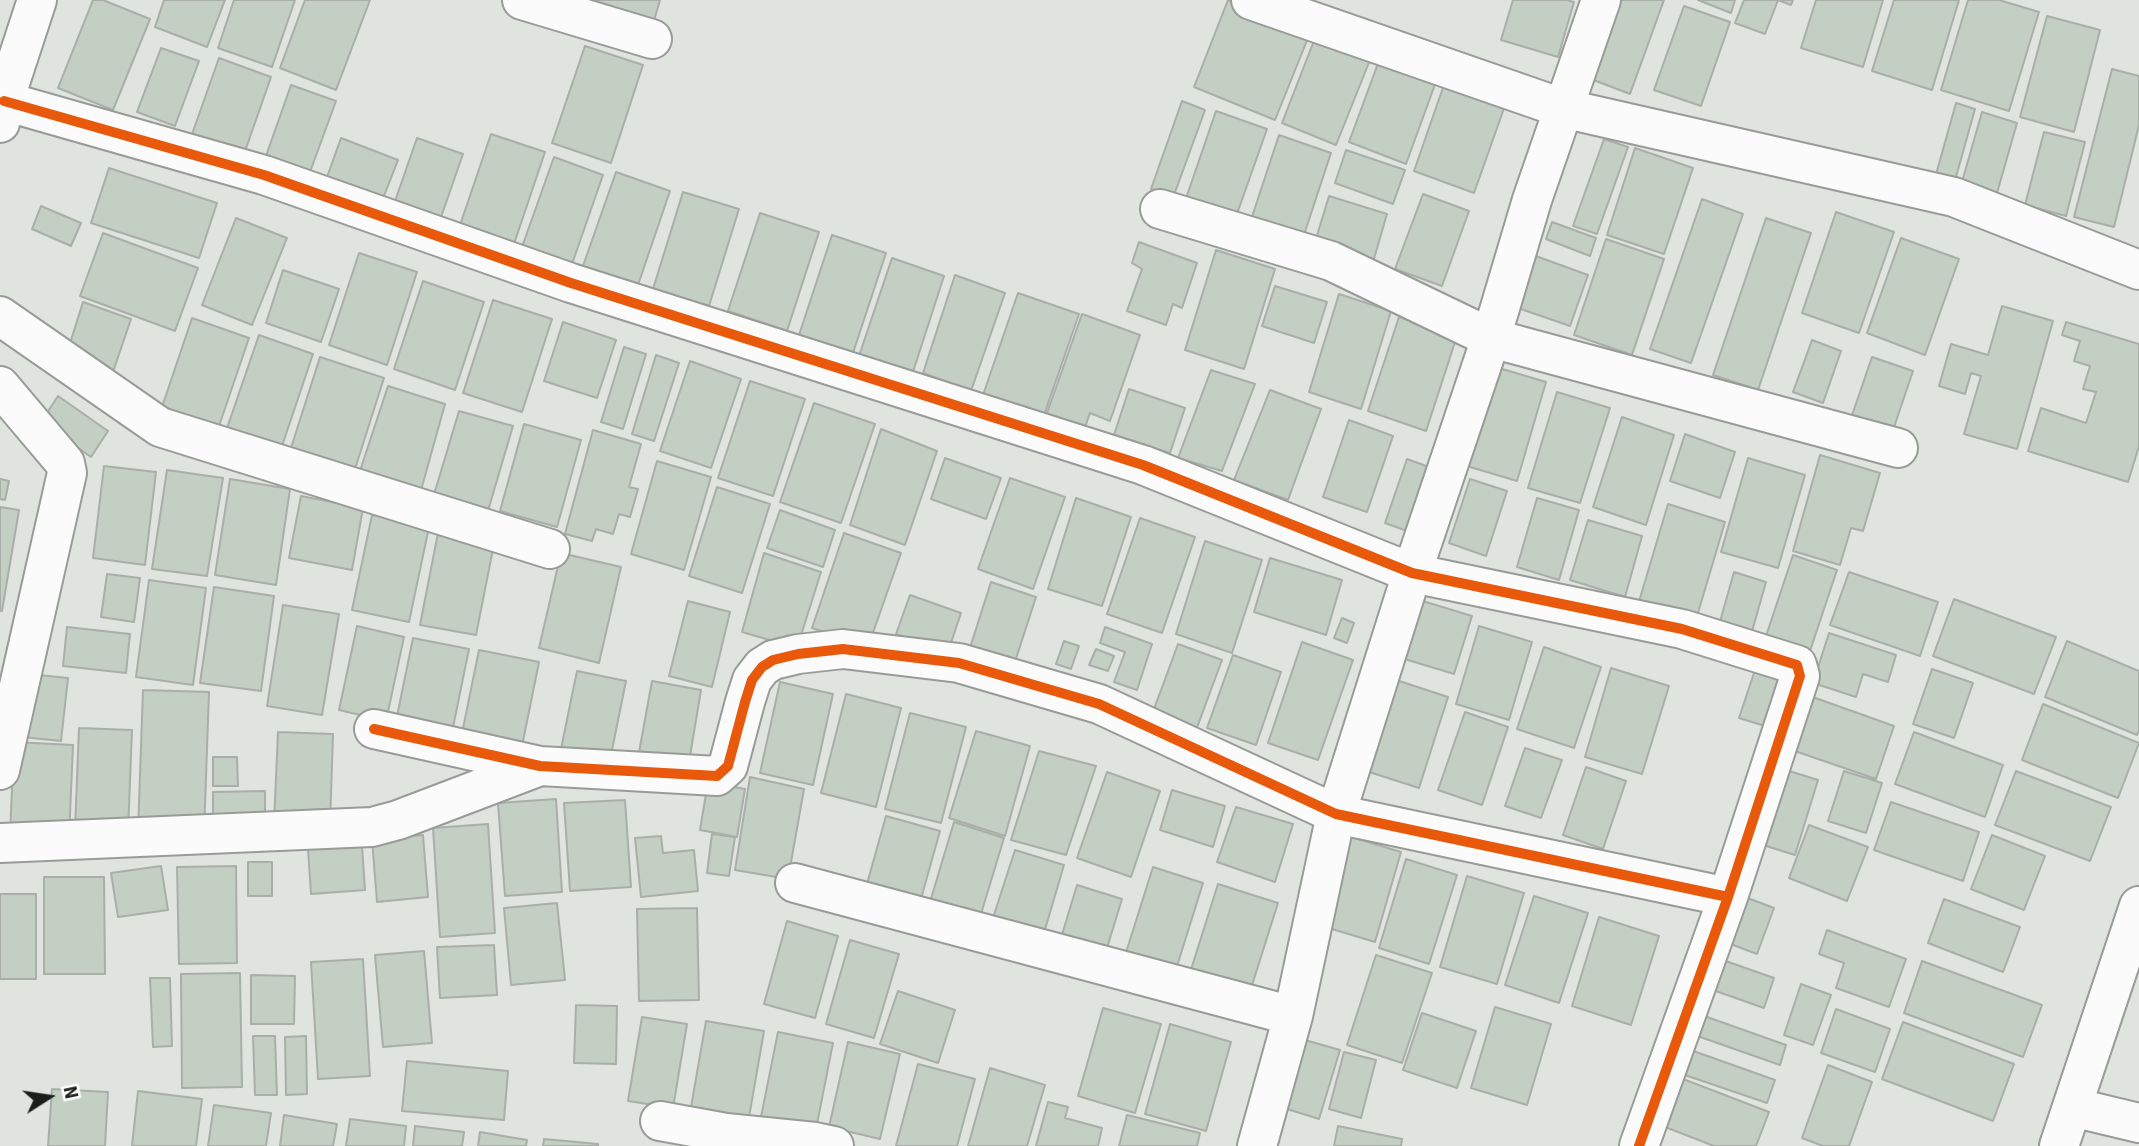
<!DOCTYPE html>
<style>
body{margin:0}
#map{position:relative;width:2139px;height:1146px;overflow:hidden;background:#dfe4df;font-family:"Source Sans 3",sans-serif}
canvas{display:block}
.north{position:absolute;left:14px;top:1062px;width:70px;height:70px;-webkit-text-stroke:5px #fff;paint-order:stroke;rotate:78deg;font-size:19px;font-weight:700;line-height:28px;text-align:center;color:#1a1e1a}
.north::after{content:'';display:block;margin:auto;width:24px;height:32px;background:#1a1e1a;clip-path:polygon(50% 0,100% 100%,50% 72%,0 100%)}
</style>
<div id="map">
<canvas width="2139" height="1146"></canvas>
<div class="north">N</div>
</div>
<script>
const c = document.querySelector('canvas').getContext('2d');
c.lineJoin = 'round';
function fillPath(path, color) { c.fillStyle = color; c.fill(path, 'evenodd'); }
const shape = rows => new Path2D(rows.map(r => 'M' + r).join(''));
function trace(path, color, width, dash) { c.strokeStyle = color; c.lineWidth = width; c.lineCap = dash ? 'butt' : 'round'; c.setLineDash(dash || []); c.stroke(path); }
const building = shape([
 [93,0,103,0,150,19,113,110,58,88,93,0],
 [164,0,225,0,207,47,155,27,164,0],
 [234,0,295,0,272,67,218,48,234,0],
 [305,0,370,0,336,90,280,68,305,0],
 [591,0,660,0,651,31,588,11,591,0],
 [1228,0,1310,33,1275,120,1194,87,1228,0],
 [1513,0,1567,0,1574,2,1558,57,1501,40,1513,0],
 [1611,0,1664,0,1630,94,1583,76,1611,0],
 [1698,0,1735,0,1731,13,1698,0],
 [1744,0,1793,0,1791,5,1778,0,1765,34,1735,23,1744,0],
 [1816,0,1883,0,1863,67,1801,48,1816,0],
 [1894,0,1959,0,1932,90,1872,71,1894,0],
 [1968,0,1999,0,2039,12,2009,111,1941,90,1968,0],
 [1684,6,1730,22,1701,106,1654,90,1684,6],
 [2047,16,2100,30,2074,132,2020,117,2047,16],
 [1317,33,1372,55,1336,145,1282,123,1317,33],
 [585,46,643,65,611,163,552,143,585,46],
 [161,48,199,61,175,126,137,112,161,48],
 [219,58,271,77,243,157,191,137,219,58],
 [1380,58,1437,79,1406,164,1349,142,1380,58],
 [2112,69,2139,76,2139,125,2114,227,2074,217,2112,69],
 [1446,79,1507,100,1474,193,1414,171,1446,79],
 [291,85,336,101,310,172,266,156,291,85],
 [1182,101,1205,110,1173,198,1151,189,1182,101],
 [1956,103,1975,109,1954,184,1935,178,1956,103],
 [1216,111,1267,129,1232,228,1182,210,1216,111],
 [1982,112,2017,123,1997,193,1962,182,1982,112],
 [2044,132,2085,142,2066,216,2025,205,2044,132],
 [491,134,545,152,513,247,459,228,491,134],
 [1279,135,1331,153,1299,250,1247,232,1279,135],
 [341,138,398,160,382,201,326,180,341,138],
 [417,138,463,154,440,220,394,204,417,138],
 [1604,139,1628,147,1597,234,1573,226,1604,139],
 [1635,148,1693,168,1664,254,1607,235,1635,148],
 [1346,150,1405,170,1393,204,1335,183,1346,150],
 [554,157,603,175,572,264,522,247,554,157],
 [109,168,217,203,199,258,91,223,109,168],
 [616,172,670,191,638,285,583,266,616,172],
 [683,192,739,209,709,306,653,289,683,192],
 [1423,194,1469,211,1442,286,1395,269,1423,194],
 [1329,196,1387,214,1371,269,1312,252,1329,196],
 [1702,199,1743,214,1691,363,1650,349,1702,199],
 [41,206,81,223,71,246,32,229,41,206],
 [1836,212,1894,232,1859,333,1802,313,1836,212],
 [760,213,819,232,787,331,728,311,760,213],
 [236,218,287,238,252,325,202,305,236,218],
 [1766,218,1811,233,1758,390,1713,375,1766,218],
 [1552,222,1596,238,1590,256,1546,239,1552,222],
 [103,233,198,268,175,331,80,296,103,233],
 [832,235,886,253,853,353,799,335,832,235],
 [1901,238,1959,259,1925,355,1867,333,1901,238],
 [1606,239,1664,259,1632,355,1574,335,1606,239],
 [1139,242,1197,263,1182,308,1173,304,1166,325,1127,311,1142,269,1132,263,1139,242],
 [1216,250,1275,269,1244,369,1185,350,1216,250],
 [359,253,417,272,387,365,329,345,359,253],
 [1533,255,1588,275,1570,326,1515,307,1533,255],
 [892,258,944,276,912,375,859,356,892,258],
 [283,270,339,289,321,342,266,323,283,270],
 [955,275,1005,293,971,391,923,373,955,275],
 [423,281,484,302,455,390,394,369,423,281],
 [1275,286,1327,302,1314,343,1262,326,1275,286],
 [1018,293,1079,314,1043,418,983,395,1018,293],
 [1339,294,1391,311,1361,409,1309,392,1339,294],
 [493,300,552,319,522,412,463,393,493,300],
 [83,302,131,319,113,372,66,356,83,302],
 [2002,306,2053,321,2017,449,1964,434,1981,376,1971,373,1965,394,1939,386,1951,344,1988,355,2002,306],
 [1082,314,1140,335,1110,421,1090,413,1084,430,1046,416,1082,314],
 [1399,317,1457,336,1426,431,1368,411,1399,317],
 [192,318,249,338,219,426,162,407,192,318],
 [563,322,616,340,597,398,544,381,563,322],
 [2066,322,2139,344,2139,446,2128,482,2028,451,2041,408,2086,423,2096,392,2083,389,2090,366,2074,361,2080,341,2062,335,2066,322],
 [259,335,313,354,281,449,226,431,259,335],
 [1812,340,1841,351,1823,403,1793,392,1812,340],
 [624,347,646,354,623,429,601,422,624,347],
 [656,355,679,363,654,441,632,434,656,355],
 [320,357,384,378,354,472,290,451,320,357],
 [1872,357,1913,371,1890,439,1849,424,1872,357],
 [690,361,741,379,711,468,660,451,690,361],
 [1489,365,1546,382,1517,481,1460,464,1489,365],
 [1211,370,1255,384,1222,471,1178,458,1211,370],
 [750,381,805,399,773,496,718,478,750,381],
 [388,386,445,404,420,494,359,474,388,386],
 [1129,389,1185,408,1170,453,1114,435,1129,389],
 [1270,390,1321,409,1288,500,1234,480,1270,390],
 [1557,392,1610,408,1580,503,1528,488,1557,392],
 [58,396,108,431,91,457,41,422,58,396],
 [814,403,875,424,841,523,780,502,814,403],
 [459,411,513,426,487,514,433,498,459,411],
 [1622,417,1674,435,1646,525,1593,507,1622,417],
 [1349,420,1393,436,1367,512,1323,497,1349,420],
 [524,424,581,440,557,527,500,511,524,424],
 [881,429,937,451,905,545,850,525,881,429],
 [593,430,641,444,629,487,638,489,630,517,619,514,613,534,596,529,592,541,565,534,593,430],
 [1685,434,1735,452,1720,498,1670,481,1685,434],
 [1820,455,1880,473,1863,531,1851,528,1840,565,1793,551,1820,455],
 [945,458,1001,478,986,519,931,499,945,458],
 [1748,458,1805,475,1778,568,1721,552,1748,458],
 [1407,459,1429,467,1407,531,1385,523,1407,459],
 [657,461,711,477,684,570,631,554,657,461],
 [104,466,156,472,145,565,93,558,104,466],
 [167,470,223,478,207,576,152,569,167,470],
 [1010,478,1065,497,1033,589,978,569,1010,478],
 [0,479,9,481,5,500,0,499,0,479],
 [230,479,290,489,276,585,215,575,230,479],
 [1470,479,1507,491,1486,556,1449,543,1470,479],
 [717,487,770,504,742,593,689,576,717,487],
 [301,496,363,508,352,570,289,558,301,496],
 [1076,498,1131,517,1102,606,1048,589,1076,498],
 [1537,498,1579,510,1559,580,1517,567,1537,498],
 [1668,504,1725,522,1695,623,1638,605,1668,504],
 [0,507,19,510,2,611,0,611,0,507],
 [780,510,835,530,823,567,767,548,780,510],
 [372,515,429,527,409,622,352,610,372,515],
 [1140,518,1195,537,1162,633,1107,614,1140,518],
 [1588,520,1642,536,1625,597,1570,580,1588,520],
 [438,533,494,544,476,635,420,625,438,533],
 [844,533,901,553,868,647,812,628,844,533],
 [1205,541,1262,560,1232,653,1176,634,1205,541],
 [561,553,621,567,599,663,539,648,561,553],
 [764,553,821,572,797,648,742,632,764,553],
 [1793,555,1837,570,1807,660,1763,645,1793,555],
 [1270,558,1342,580,1326,635,1254,612,1270,558],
 [1734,572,1766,582,1751,635,1719,625,1734,572],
 [1849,572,1938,602,1920,656,1830,625,1849,572],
 [107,574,140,578,134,622,101,617,107,574],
 [149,580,206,588,193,685,136,677,149,580],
 [991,582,1036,597,1013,668,968,654,991,582],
 [214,587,274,596,261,691,200,683,214,587],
 [910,595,961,613,948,652,896,634,910,595],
 [1416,599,1472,616,1454,674,1398,657,1416,599],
 [1954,599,2056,637,2034,694,1933,656,1954,599],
 [688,601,730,612,712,687,669,676,688,601],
 [283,605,339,614,322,715,267,706,283,605],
 [1342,618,1354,623,1347,643,1334,638,1342,618],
 [357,626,404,637,386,721,339,710,357,626],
 [1479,626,1532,642,1509,720,1456,704,1479,626],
 [67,627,130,634,126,673,63,666,67,627],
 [1105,627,1152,644,1137,690,1114,682,1125,652,1100,643,1105,627],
 [1829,633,1896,655,1888,682,1863,674,1856,697,1813,683,1829,633],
 [413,638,469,649,450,742,394,731,413,638],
 [1064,641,1079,646,1071,669,1056,664,1064,641],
 [2067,641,2139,671,2139,730,2137,735,2045,697,2067,641],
 [1302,642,1353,660,1318,760,1268,743,1302,642],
 [1178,644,1222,660,1195,733,1151,717,1178,644],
 [1544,647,1601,667,1574,748,1517,729,1544,647],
 [1096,649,1114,656,1108,671,1089,665,1096,649],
 [479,650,539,662,520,756,460,743,479,650],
 [1233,655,1281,672,1256,745,1207,728,1233,655],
 [1756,667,1781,675,1765,726,1739,718,1756,667],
 [1611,668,1669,686,1642,774,1585,757,1611,668],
 [1932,669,1973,683,1954,738,1913,724,1932,669],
 [577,671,626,681,610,760,561,749,577,671],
 [29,674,68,678,61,741,22,737,29,674],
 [1393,679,1448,697,1419,788,1363,770,1393,679],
 [652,681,701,690,688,768,638,758,652,681],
 [780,682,833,694,813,785,760,773,780,682],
 [143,690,209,692,204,834,138,832,143,690],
 [846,694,901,708,876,807,821,793,846,694],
 [1807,695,1894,726,1876,779,1789,749,1807,695],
 [2043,704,2139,743,2118,798,2022,760,2043,704],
 [1465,712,1508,727,1482,805,1438,790,1465,712],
 [910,713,966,727,941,823,885,809,910,713],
 [79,728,132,730,128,832,75,829,79,728],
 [976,731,1030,746,1005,836,949,818,976,731],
 [278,732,333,734,330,825,274,823,278,732],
 [1914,732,2003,765,1985,817,1895,784,1914,732],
 [14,742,73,745,69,838,10,835,14,742],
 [1525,748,1562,760,1541,818,1505,806,1525,748],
 [1039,751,1096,766,1066,855,1011,840,1039,751],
 [213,757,237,757,238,786,213,786,213,757],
 [1586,767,1626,781,1603,849,1563,835,1586,767],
 [1786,770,1818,780,1795,855,1763,845,1786,770],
 [1844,771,1882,783,1866,833,1828,821,1844,771],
 [2016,771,2111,807,2090,861,1995,825,2016,771],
 [1107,772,1160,791,1131,877,1077,858,1107,772],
 [750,777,804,789,788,879,735,870,750,777],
 [708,782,745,789,737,837,700,830,708,782],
 [1172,790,1225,806,1213,847,1160,830,1172,790],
 [265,791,265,830,213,831,213,792,265,791],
 [556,799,562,892,505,896,498,803,556,799],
 [625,800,631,887,570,891,564,803,625,800],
 [1891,802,1979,832,1963,881,1874,850,1891,802],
 [1236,807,1293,824,1275,882,1217,862,1236,807],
 [886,816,940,831,917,913,863,898,886,816],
 [954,822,1004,838,977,927,927,912,954,822],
 [488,824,495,933,440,937,433,828,488,824],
 [1809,825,1868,847,1847,901,1789,878,1809,825],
 [712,834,735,837,729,876,707,873,712,834],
 [423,835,428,897,377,902,372,839,423,835],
 [1992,835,2045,856,2024,910,1971,889,1992,835],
 [661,836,663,853,694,850,698,891,641,897,635,838,661,836],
 [1348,836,1401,852,1375,942,1322,926,1348,836],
 [362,846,365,890,311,894,308,849,362,846],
 [1015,850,1064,865,1041,943,991,924,1015,850],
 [1406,859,1457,875,1429,964,1379,948,1406,859],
 [248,862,272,862,272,896,248,896,248,862],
 [161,866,168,910,118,917,111,873,161,866],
 [236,866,237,963,179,964,177,867,236,866],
 [1153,867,1203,883,1173,979,1123,962,1153,867],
 [1467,876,1524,893,1497,984,1440,967,1467,876],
 [44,877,104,877,105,974,44,974,44,877],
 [1218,884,1278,903,1248,998,1188,979,1218,884],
 [1077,885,1122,899,1103,961,1058,948,1077,885],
 [0,894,36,894,36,979,0,979,0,894],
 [1737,894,1774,908,1757,954,1720,940,1737,894],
 [1534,896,1588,913,1559,1003,1505,985,1534,896],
 [1944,899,2020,927,2003,972,1928,943,1944,899],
 [557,903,565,980,511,985,504,908,557,903],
 [697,908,699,1000,639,1001,637,909,697,908],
 [1599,917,1659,936,1631,1025,1572,1006,1599,917],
 [787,921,838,936,815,1018,764,1004,787,921],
 [1827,930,1906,959,1889,1007,1836,988,1844,963,1819,954,1827,930],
 [850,940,899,954,874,1038,826,1024,850,940],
 [494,945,497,995,440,998,437,947,494,945],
 [424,951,432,1043,383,1047,375,955,424,951],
 [1376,955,1432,973,1402,1063,1347,1045,1376,955],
 [363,959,370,1076,318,1079,311,962,363,959],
 [1720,959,1774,978,1764,1008,1710,989,1720,959],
 [1922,961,2042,1005,2023,1057,1904,1013,1922,961],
 [240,973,242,1087,182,1088,181,974,240,973],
 [251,975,295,976,294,1024,251,1024,251,975],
 [150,978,170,978,172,1046,153,1047,150,978],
 [1801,984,1831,995,1813,1045,1784,1035,1801,984],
 [898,991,955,1010,938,1063,880,1044,898,991],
 [576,1005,617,1006,616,1064,574,1063,576,1005],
 [1495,1007,1551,1024,1527,1105,1471,1088,1495,1007],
 [1103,1008,1161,1024,1135,1113,1078,1096,1103,1008],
 [1836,1009,1890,1029,1875,1072,1821,1053,1836,1009],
 [1693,1012,1786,1045,1780,1065,1686,1032,1693,1012],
 [1422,1013,1476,1031,1457,1088,1403,1070,1422,1013],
 [642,1017,687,1024,673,1108,628,1101,642,1017],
 [706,1021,764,1031,748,1123,690,1113,706,1021],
 [1903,1022,2014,1064,1993,1121,1882,1079,1903,1022],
 [1170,1024,1231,1042,1206,1131,1145,1114,1170,1024],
 [778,1032,833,1043,815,1134,760,1122,778,1032],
 [253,1036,275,1036,277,1095,255,1095,253,1036],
 [306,1036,307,1094,286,1095,285,1037,306,1036],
 [1305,1040,1340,1050,1319,1119,1284,1108,1305,1040],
 [848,1042,900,1054,880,1139,829,1127,848,1042],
 [1685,1048,1775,1080,1767,1103,1676,1072,1685,1048],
 [1344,1052,1376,1060,1361,1118,1329,1109,1344,1052],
 [407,1061,508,1071,504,1120,402,1111,407,1061],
 [918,1064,975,1079,957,1146,896,1146,918,1064],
 [1828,1065,1872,1082,1849,1146,1823,1146,1802,1138,1828,1065],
 [990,1068,1045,1085,1027,1146,968,1146,990,1068],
 [1683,1079,1769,1112,1756,1146,1714,1146,1665,1127,1683,1079],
 [52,1089,108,1092,105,1146,48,1146,52,1089],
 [138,1091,202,1099,196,1146,132,1146,138,1091],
 [1048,1102,1068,1107,1065,1118,1102,1128,1098,1146,1036,1146,1048,1102],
 [214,1105,271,1113,266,1146,208,1146,214,1105],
 [284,1115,337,1124,333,1146,280,1146,284,1115],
 [1127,1115,1200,1133,1197,1146,1119,1146,1127,1115],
 [350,1119,406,1126,404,1146,346,1146,350,1119],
 [415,1126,464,1132,462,1146,413,1146,415,1126],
 [1338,1126,1402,1139,1401,1146,1334,1146,1338,1126],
 [480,1132,527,1140,526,1146,478,1146,480,1132],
 [544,1139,598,1144,598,1146,543,1146,544,1139]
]);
const minor = shape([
 [522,0,652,39],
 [1251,0,1562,108,1954,197,2139,270],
 [4,101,264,175,571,283,1143,465,1412,573,1682,629,1797,665,1800,676,1728,897,1639,1146],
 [0,123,4,101,37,0],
 [1160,209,1331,261,1491,338,1898,448],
 [0,316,160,427,550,549],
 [0,386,65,463,67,473,0,770],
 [374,729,540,766,717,776,728,766,745,702,752,680,762,667,773,660,798,654,843,649,959,663,1099,704,1336,814,1728,897],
 [0,843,372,827,398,820,540,766],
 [795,883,1293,1016],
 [2072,1107,2139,1123],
 [660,1121,726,1133,815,1142,834,1146],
 [1257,1146,1293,1016,1336,814,1412,573,1491,338,1532,200,1601,0],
 [2059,1146,2139,906]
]);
const cycleway = shape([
 [4,101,264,175,571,283,1143,465,1412,573,1682,629,1797,665,1800,676,1728,897,1639,1146],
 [374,729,540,766,717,776,728,766,745,702,752,680,762,667,773,660,798,654,843,649,959,663,1099,704,1336,814,1728,897]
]);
fillPath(building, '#c2cfc2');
trace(building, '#aaaea9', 2);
trace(minor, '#989b98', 42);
trace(minor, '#fafbfa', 38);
trace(cycleway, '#e8590c', 10);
</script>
